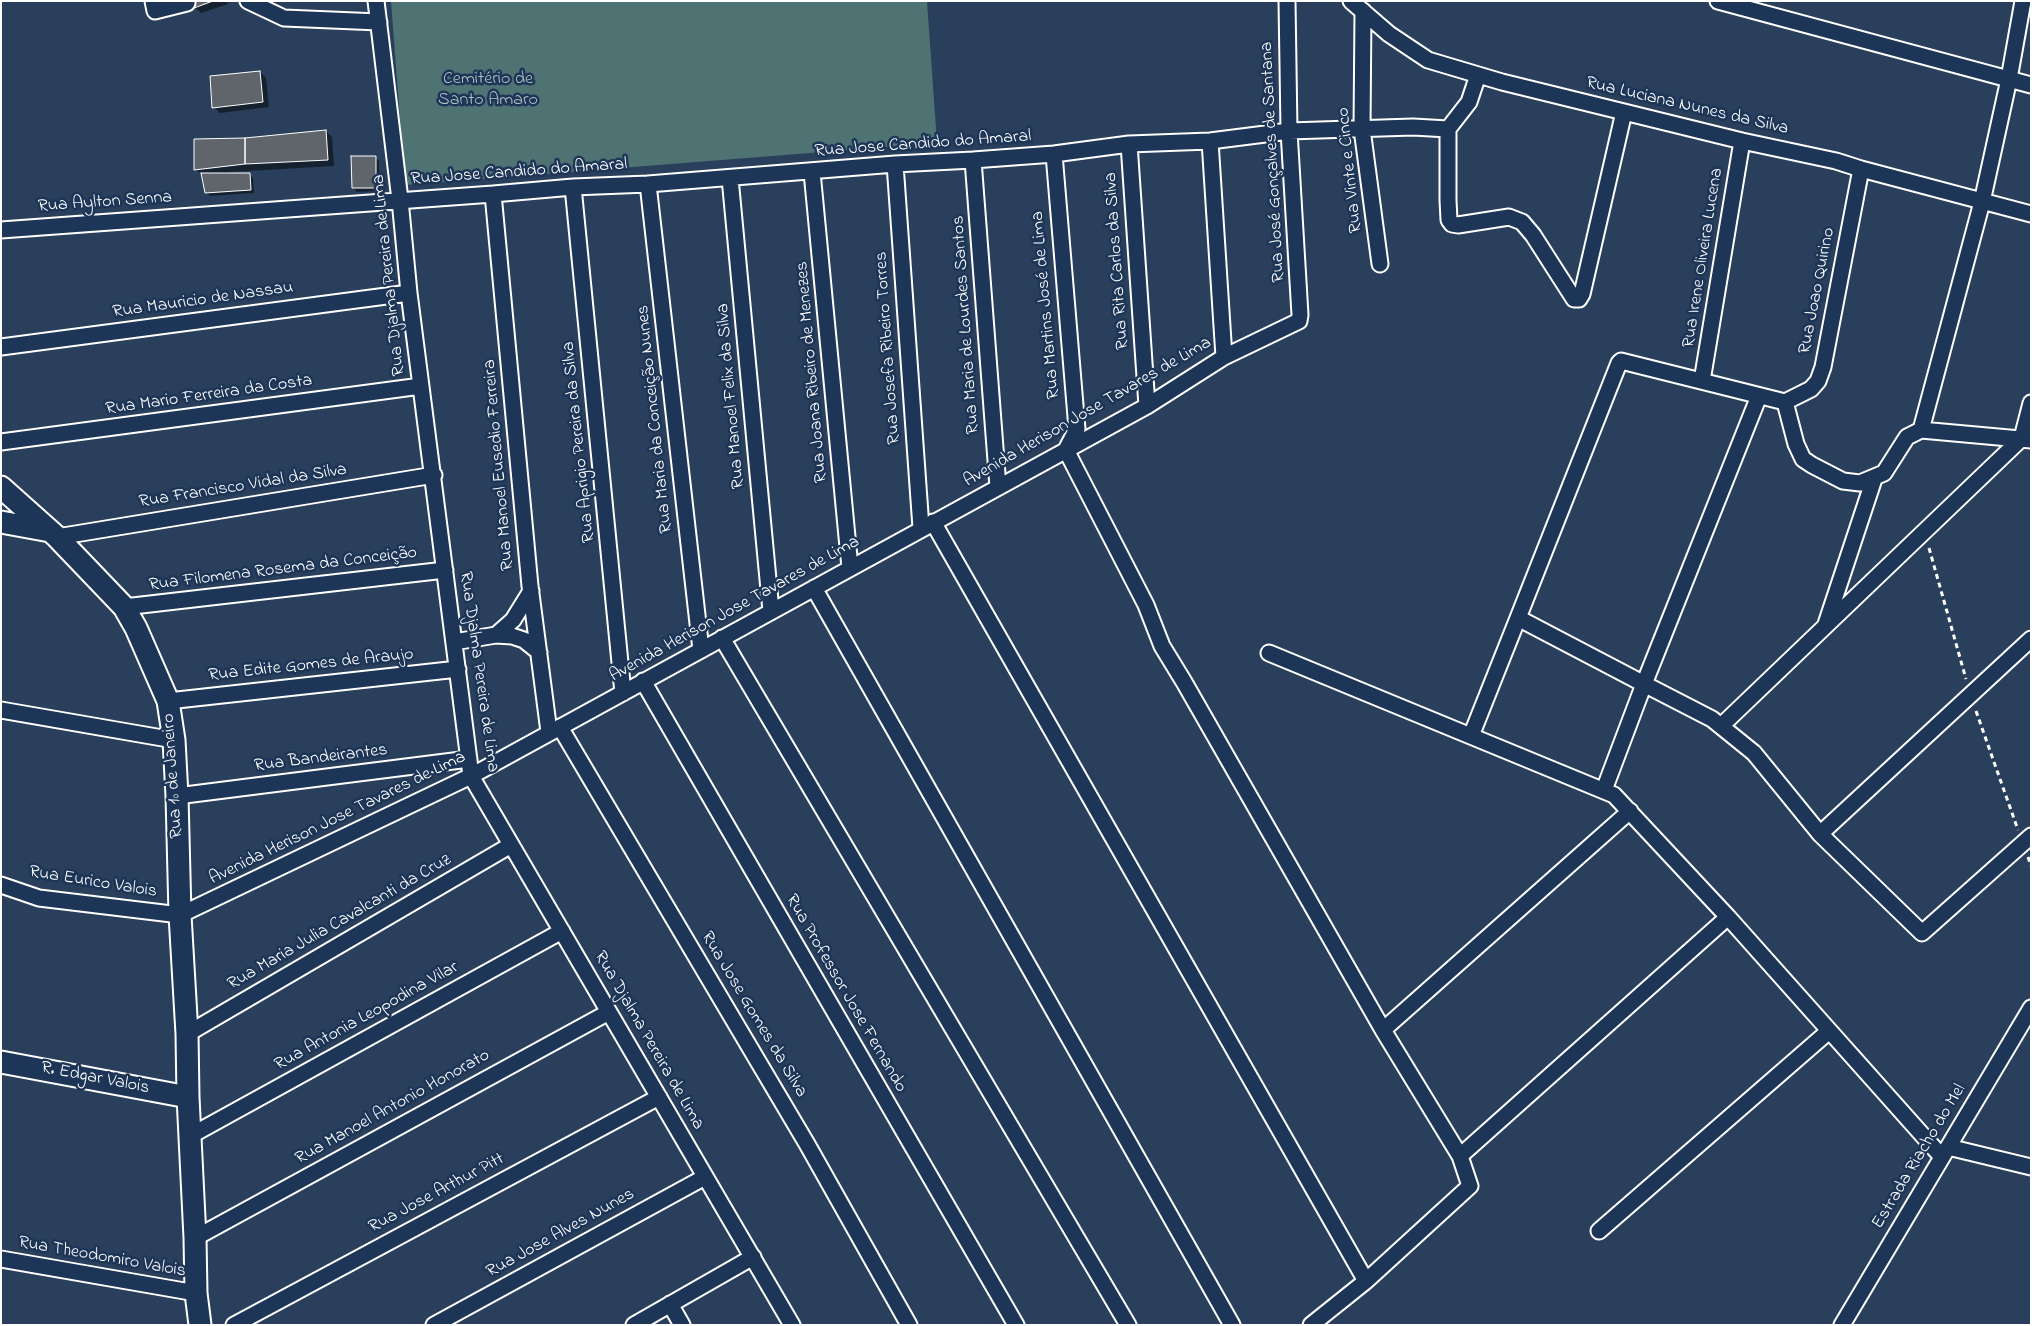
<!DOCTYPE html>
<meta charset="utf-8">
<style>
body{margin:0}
#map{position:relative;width:2032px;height:1326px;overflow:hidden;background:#2a3f5b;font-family:"Indie Flower",sans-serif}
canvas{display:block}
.frame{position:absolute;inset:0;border:2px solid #fff;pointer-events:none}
</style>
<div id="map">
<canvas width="2032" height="1326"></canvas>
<div class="frame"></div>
</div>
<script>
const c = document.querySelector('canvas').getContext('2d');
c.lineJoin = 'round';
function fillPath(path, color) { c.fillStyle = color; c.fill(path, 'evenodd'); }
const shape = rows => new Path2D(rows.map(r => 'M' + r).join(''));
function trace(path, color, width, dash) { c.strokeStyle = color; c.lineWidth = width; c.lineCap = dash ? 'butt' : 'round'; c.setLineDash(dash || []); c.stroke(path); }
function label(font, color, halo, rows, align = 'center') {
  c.font = font + ' "Indie Flower",sans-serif'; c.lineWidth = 5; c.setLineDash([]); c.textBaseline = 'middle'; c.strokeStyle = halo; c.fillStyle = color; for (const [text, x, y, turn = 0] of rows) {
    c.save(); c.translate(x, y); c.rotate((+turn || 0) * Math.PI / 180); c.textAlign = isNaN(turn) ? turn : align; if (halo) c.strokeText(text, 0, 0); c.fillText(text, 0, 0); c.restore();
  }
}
const green = shape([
 [391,1,927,1,937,143,405,185]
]);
const shadow = shape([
 [194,1,227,1,228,4,201,13,195,7],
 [260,72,266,78,269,107,220,113,214,107],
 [326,131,332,137,334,166,230,172,231,174,249,174,253,178,254,193,210,196,206,192,202,175,196,169,245,139],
 [375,157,379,161,379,191,357,192,353,188]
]);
const building = shape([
 [193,1,213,1,194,8,193,1],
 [260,71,263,102,212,108,210,76,260,71],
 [326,130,328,160,245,164,245,138,326,130],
 [245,138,245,164,194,170,194,139,245,138],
 [351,156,376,156,376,188,352,188,351,156],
 [201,173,250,173,251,190,205,193,201,173]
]);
const path = shape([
 [1929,548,1966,679],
 [1976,711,2018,830],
 [2028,857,2031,866]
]);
const street = shape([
 [153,1,155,11,187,3,186,1],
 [248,1,284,18,379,22],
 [376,1,400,200,409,293,471,776,792,1325],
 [1351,1,1389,34,1428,60,1502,82,1742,141,1836,161,1861,169,2031,214],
 [1718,1,2031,85],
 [1363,11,1362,129,1380,264],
 [1448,129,1448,200,1449,220,1452,224,1458,225,1509,217,1522,222,1533,235,1574,299,1579,299,1582,294,1624,112],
 [1448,129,1469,102,1478,75],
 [1210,141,1224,357],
 [1129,144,1147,406],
 [1054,154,1077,429,1066,450],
 [973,160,998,487],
 [895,164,921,528],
 [812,172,850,568],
 [730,178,771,611],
 [648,184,701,650],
 [573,187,623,693],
 [493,194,530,586,549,732],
 [1,230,493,194,573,187,648,184,895,164,973,160,1054,154,1129,144,1210,141,1289,131,1413,127,1448,129],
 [1,347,409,293],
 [1702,381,1742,141],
 [1759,396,1644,684,1712,719,1754,753,1820,834,1922,933,2031,836],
 [1785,402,1811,389,1818,381,1823,367,1861,169],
 [1921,430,1982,202,2009,79,2023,1],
 [1,442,421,386],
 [1066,450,1146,605,1162,646,1184,682,1383,1030,1460,1156,1470,1186,1366,1281],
 [933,522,1366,1281,1311,1325],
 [57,537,434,475],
 [814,588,1232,1325],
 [124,607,445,570],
 [1826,624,1874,479],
 [496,635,512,636,524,640,539,652],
 [722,638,1128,1325],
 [454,642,496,635,513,620,531,591],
 [1269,653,1614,795,1728,917],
 [643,681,1016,1325],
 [168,701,458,669],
 [1,710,174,740],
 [1721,726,2022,438,2031,403],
 [560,727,807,1144,909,1325],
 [1471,736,1518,618],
 [1604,790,1644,684,1518,618,1619,363,1621,361,1785,402,1796,444,1803,459,1812,465,1843,481,1860,483,1884,473,1907,437,1921,430,2031,440],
 [177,796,469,759],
 [1820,834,2031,639],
 [1,885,39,898,180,915,471,776,1147,406,1224,357,1299,321,1300,315,1289,131,1287,1],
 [1383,1030,1630,811],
 [187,1034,511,845],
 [190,1136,562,931],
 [1948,1147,2031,1167],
 [1460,1156,1728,917,1942,1157],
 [1599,1231,1829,1031],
 [195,1238,609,1012],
 [1,1259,196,1293],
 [670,1304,682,1325],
 [234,1325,659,1097],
 [434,1325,705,1177],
 [634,1325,753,1257],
 [1842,1325,2031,1008]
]);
const secondary = shape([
 [1,487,57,537,124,607,136,628,168,701,174,740,177,796,180,915,187,1034,188,1097,195,1238,196,1293,200,1325],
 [1,522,50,531],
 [1,1062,188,1097]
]);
const parkNames = [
 ["Cemitério de",488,80],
 ["Santo Amaro",488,101]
];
const streetNames = [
 ["Rua Luciana Nunes da Silva",1687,107,13],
 ["Rua Jose Candido do Amaral",923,145,-4],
 ["Rua José Gonçalves de Santana",1274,162,-93],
 ["Rua Vinte e Cinco",1351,170,-96],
 ["Rua Jose Candido do Amaral",519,173,-4],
 ["Rua Aylton Senna",105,203,-4],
 ["Rua Irene Oliveira Lucena",1704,258,-81],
 ["Rua Rita Carlos da Silva",1118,261,-94],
 ["Rua Djalma Pereira de Lima",390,275,-96],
 ["Rua Joao Quirino",1818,291,-79],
 ["Rua Mauricio de Nassau",203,301,-8],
 ["Rua Martins José de Lima",1047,305,-95],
 ["Rua Maria de Lourdes Santos",967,325,-94],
 ["Rua Josefa Ribeiro Torres",889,348,-94],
 ["Rua Joana Ribeiro de Menezes",813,372,-95],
 ["Rua Mario Ferreira da Costa",209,396,-8],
 ["Rua Manoel Felix da Silva",732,396,-95],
 ["Avenida Herison Jose Tavares de Lima",1088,413,-30],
 ["Rua Maria da Conceição Nunes",656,419,-96],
 ["Rua Aprigio Pereira da Silva",580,442,-96],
 ["Rua Manoel Eusedio Ferreira",500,465,-95],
 ["Rua Francisco Vidal da Silva",243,487,-9],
 ["Rua Filomena Rosema da Conceição",283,570,-7],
 ["Avenida Herison Jose Tavares de Lima",735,610,-29],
 ["Rua Edite Gomes de Araujo",311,666,-6],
 ["Rua Djalma Pereira de Lima",478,672,82],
 ["Rua Bandeirantes",321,759,-7],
 ["Rua 1º de Janeiro",174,776,-94],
 ["Avenida Herison Jose Tavares de Lima",338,819,-26],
 ["Rua Eurico Valois",93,883,9],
 ["Rua Maria Julia Cavalcanti da Cruz",340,923,-30],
 ["Rua Professor Jose Fernando",845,994,60],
 ["Rua Jose Gomes da Silva",753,1015,59],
 ["Rua Antonia Leopodina Vilar",367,1017,-29],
 ["Rua Djalma Pereira de Lima",648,1041,60],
 ["R. Edgar Valois",95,1079,11],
 ["Rua Manoel Antonio Honorato",393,1108,-29],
 ["Estrada Riacho do Mel",1920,1157,-59],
 ["Rua Jose Arthur Pitt",437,1194,-28],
 ["Rua Jose Alves Nunes",561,1234,-29],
 ["Rua Theodomiro Valois",102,1258,10]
];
fillPath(green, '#4f7273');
fillPath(shadow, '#0007');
fillPath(building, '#5f656b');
trace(building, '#fff', 1);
trace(street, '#fff', 19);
trace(secondary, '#fff', 25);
trace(path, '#fff', 3, [5, 4]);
trace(street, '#1d3557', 15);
trace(secondary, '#1d3557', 21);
label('18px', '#b0c0c0', '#1d3557', parkNames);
label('18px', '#fff', '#1d3557', streetNames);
</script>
